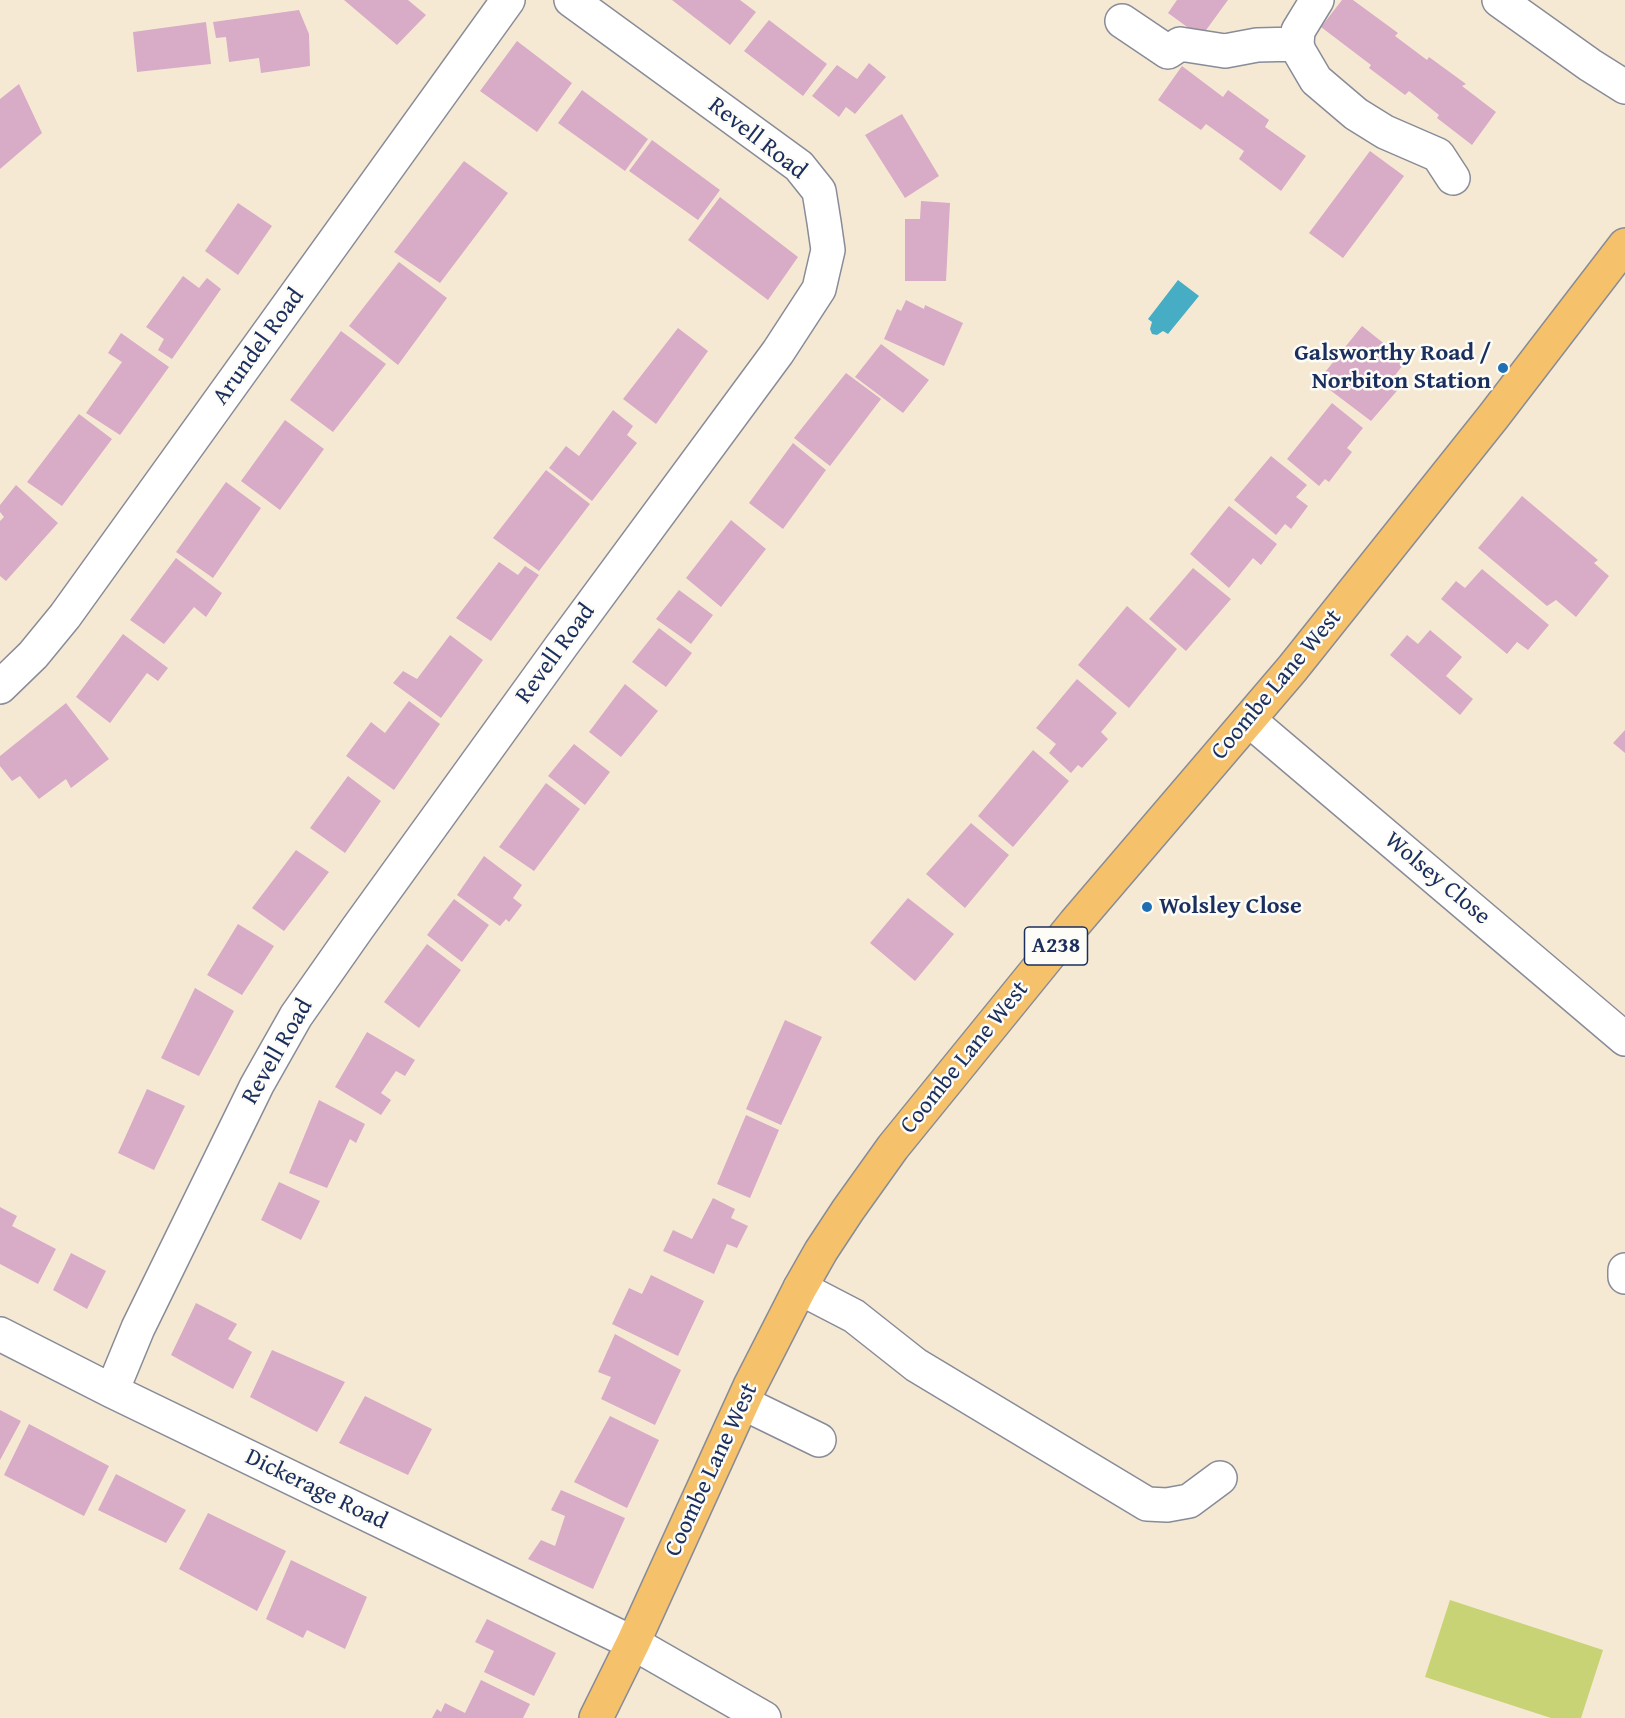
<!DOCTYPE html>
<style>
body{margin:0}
canvas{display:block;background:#f6e9d3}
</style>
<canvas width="1625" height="1718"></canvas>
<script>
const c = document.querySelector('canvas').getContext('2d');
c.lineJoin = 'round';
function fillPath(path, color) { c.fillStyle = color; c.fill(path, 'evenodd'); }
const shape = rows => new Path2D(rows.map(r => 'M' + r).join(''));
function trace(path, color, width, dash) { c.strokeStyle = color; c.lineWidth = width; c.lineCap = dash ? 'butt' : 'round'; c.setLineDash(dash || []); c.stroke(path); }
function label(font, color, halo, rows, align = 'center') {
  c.font = font + ' "Gentium Book Plus",serif'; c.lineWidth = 5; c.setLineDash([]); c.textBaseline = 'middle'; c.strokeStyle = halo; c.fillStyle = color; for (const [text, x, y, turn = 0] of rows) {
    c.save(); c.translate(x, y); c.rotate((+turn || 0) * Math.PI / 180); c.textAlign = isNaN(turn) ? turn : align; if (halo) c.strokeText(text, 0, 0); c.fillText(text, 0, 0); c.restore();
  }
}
const green = shape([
 [1450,1600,1603,1650,1581,1718,1551,1718,1425,1677]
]);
const water = shape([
 [1178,280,1199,296,1168,334,1163,331,1157,335,1152,334,1150,329,1152,322,1148,319]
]);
const building = shape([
 [344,0,408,0,426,15,397,45],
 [672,0,740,0,756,12,730,45],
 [1177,0,1228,0,1201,37,1168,13],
 [1342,0,1353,0,1398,33,1395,36,1427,60,1429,57,1466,84,1462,86,1496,112,1472,145,1437,118,1439,115,1409,91,1405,95,1369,68,1371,65,1321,27],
 [299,10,309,34,310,66,261,73,259,58,229,62,226,37,216,38,213,22],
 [769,20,827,64,803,96,744,51],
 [206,22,211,64,137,72,133,32],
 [517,41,572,83,537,132,480,91],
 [869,63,886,77,855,114,846,107,839,117,812,96,837,65,857,79],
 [1182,66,1223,97,1228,90,1269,120,1265,127,1306,156,1281,191,1239,159,1244,151,1206,124,1201,130,1158,100],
 [19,84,42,133,0,169,0,99],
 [582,90,648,139,625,171,558,123],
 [902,114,939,176,905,198,865,135],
 [652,140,720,190,698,220,629,171],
 [1370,151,1404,176,1343,258,1309,233],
 [464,161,508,193,440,283,394,252],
 [720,197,798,257,768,300,688,240],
 [921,201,950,203,946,281,905,281,905,219,920,219],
 [238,203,272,226,238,275,205,251],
 [399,262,447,298,398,365,349,326],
 [183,276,199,288,207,278,221,289,172,359,158,350,164,339,146,327],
 [906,300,924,309,925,305,963,323,944,366,884,339,897,309,901,311],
 [1362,326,1406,361,1393,378,1402,385,1371,421,1318,381],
 [678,328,708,351,656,424,623,399],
 [341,331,386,364,333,432,290,400],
 [121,333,169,367,120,435,86,413,122,362,108,353],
 [881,344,929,380,903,413,855,377],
 [846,373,881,399,830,466,794,438],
 [1332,403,1363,428,1347,448,1352,452,1329,482,1325,479,1319,486,1287,459],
 [613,410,633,426,627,435,637,443,592,501,549,468,566,446,579,456],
 [79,414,112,439,62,506,27,482],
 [285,420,324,449,280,510,241,481],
 [793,443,826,470,783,529,749,503],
 [1271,456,1307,485,1296,497,1308,506,1291,529,1285,524,1276,535,1234,500],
 [546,470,590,504,539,571,493,538],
 [226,482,261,508,213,578,176,552],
 [16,485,58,523,6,581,0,576,0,521,4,517,0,512,0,505],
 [1522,496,1598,560,1594,563,1609,576,1576,617,1556,600,1547,606,1478,548],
 [1229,506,1277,544,1261,565,1253,558,1229,588,1190,554],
 [731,520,766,549,721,607,686,578],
 [176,558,222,593,206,617,194,607,164,644,130,620],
 [499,562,518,575,525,566,539,575,491,641,456,618],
 [1193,568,1231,599,1186,651,1149,619],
 [1482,569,1549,625,1528,650,1517,642,1507,654,1441,599,1456,581,1465,588],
 [679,590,713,615,691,644,656,619],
 [1127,606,1177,649,1129,708,1078,665],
 [659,628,692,653,666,687,632,662],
 [1430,630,1462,657,1446,676,1473,699,1460,715,1390,655,1407,635,1418,644],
 [123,634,168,668,158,681,147,673,110,723,76,697],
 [450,635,483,660,441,718,393,683,403,671,417,679],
 [1077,679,1117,713,1101,732,1108,739,1082,768,1078,765,1071,773,1049,753,1056,744,1036,728],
 [625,684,658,711,621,757,589,732],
 [409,701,440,724,394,790,346,756,371,722,385,733],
 [66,703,109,759,71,788,66,779,39,799,20,776,12,781,0,766,0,756],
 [1625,730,1625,753,1613,743],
 [574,744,610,772,585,805,548,776],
 [1033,750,1069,781,1013,847,978,816],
 [348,776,381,801,345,853,310,828],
 [546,783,580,809,534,871,499,847],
 [971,823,1009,855,965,908,926,874],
 [296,850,329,872,284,931,252,908],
 [484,856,522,885,513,898,522,905,509,922,506,919,500,926,457,895],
 [908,898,954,934,915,981,870,943],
 [454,899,489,925,462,962,427,935],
 [238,924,274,946,242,995,207,975],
 [427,944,461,970,419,1028,384,1002],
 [195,988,234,1011,199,1076,161,1058],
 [785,1020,822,1037,781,1125,746,1109],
 [367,1032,415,1060,405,1076,396,1071,381,1093,391,1100,381,1115,335,1087],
 [147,1089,185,1106,154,1170,118,1153],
 [319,1100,365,1124,356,1143,350,1139,327,1188,289,1173],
 [746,1115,779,1130,750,1198,717,1184],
 [279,1182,320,1201,301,1240,261,1220],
 [713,1198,735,1209,731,1218,748,1226,737,1248,727,1244,714,1274,663,1251,673,1230,692,1239],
 [0,1207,17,1216,12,1226,56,1249,38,1284,0,1264],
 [71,1253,106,1271,87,1309,53,1290],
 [651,1275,704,1301,678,1356,612,1324,629,1288,642,1294],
 [196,1303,237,1324,228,1339,252,1352,233,1389,171,1355],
 [615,1334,681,1370,655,1425,601,1399,611,1377,598,1372],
 [272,1350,345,1382,317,1432,250,1397],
 [365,1396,432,1429,408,1475,339,1443],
 [0,1410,21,1421,0,1460],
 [610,1416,659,1440,627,1508,574,1482],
 [29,1424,109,1466,84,1516,4,1475],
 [116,1474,186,1510,166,1543,98,1510],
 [561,1490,625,1518,593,1589,528,1559,541,1540,555,1546,565,1516,551,1510],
 [208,1513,286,1551,257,1611,179,1569],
 [291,1560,367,1597,345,1649,307,1630,303,1638,266,1619],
 [487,1619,556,1653,534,1696,484,1672,494,1651,475,1642],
 [481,1680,530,1704,523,1718,432,1718,437,1709,441,1712,445,1703,465,1713]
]);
const minor = shape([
 [1317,0,1298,31,1297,44,1299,51,1316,80,1356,114,1385,132,1438,155,1453,178],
 [1499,0,1590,65,1625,87],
 [1122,21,1168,52,1180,44,1225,51,1257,45,1297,44],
 [0,687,33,655,65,616,508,0],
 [1249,720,1625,1039],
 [1625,1270,1625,1277],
 [800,1288,854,1316,916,1365,1147,1504,1167,1505,1189,1501,1220,1478],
 [0,1334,112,1391,633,1643,764,1718],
 [112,1391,138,1328,257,1085,296,1016,357,929,562,645,778,352,819,289,828,250,824,222,819,191,799,166,571,0],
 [743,1403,819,1440]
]);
const major = shape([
 [596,1718,633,1643,750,1386,800,1288,821,1251,848,1210,893,1147,1075,923,1292,669,1493,417,1625,245]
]);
const markers = [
 [1503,368,6,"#1f6fb2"],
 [1147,907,6,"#1f6fb2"]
];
const shields = [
 [1056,946,63]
];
const shieldNames = [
 ["A238",1056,946]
];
const streetNames = [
 ["Revell Road",757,139,38],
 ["Arundel Road",259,347,-54],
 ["Revell Road",556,654,-54],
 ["Coombe Lane West",1277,685,-50],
 ["Wolsey Close",1437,879,40],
 ["Revell Road",278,1052,-60],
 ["Coombe Lane West",965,1058,-51],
 ["Coombe Lane West",712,1470,-65],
 ["Dickerage Road",316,1490,26]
];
const poiNames = [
 ["Galsworthy Road /",1491,354],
 ["Norbiton Station",1491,382],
 ["Wolsley Close",1159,907,"left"]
];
fillPath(green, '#c7d375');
fillPath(water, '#46adc5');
fillPath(building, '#d8abc7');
trace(minor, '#888c98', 36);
trace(major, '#888c98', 36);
trace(minor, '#fff', 33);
trace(major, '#f6c16b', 33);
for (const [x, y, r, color] of markers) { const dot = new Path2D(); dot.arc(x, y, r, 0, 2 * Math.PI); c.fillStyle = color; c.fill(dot); trace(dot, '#fdfcf7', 2); }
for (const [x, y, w] of shields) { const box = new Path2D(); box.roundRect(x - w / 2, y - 19, w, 38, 4.5); c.fillStyle = '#fdfcf7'; c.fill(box); trace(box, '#1b2f5e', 1.5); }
label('bold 22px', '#1b2f5e', null, shieldNames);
label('24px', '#1b2f5e', '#fdfcf7', streetNames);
label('bold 24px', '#1b2f5e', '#fdfcf7', poiNames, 'right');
</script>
